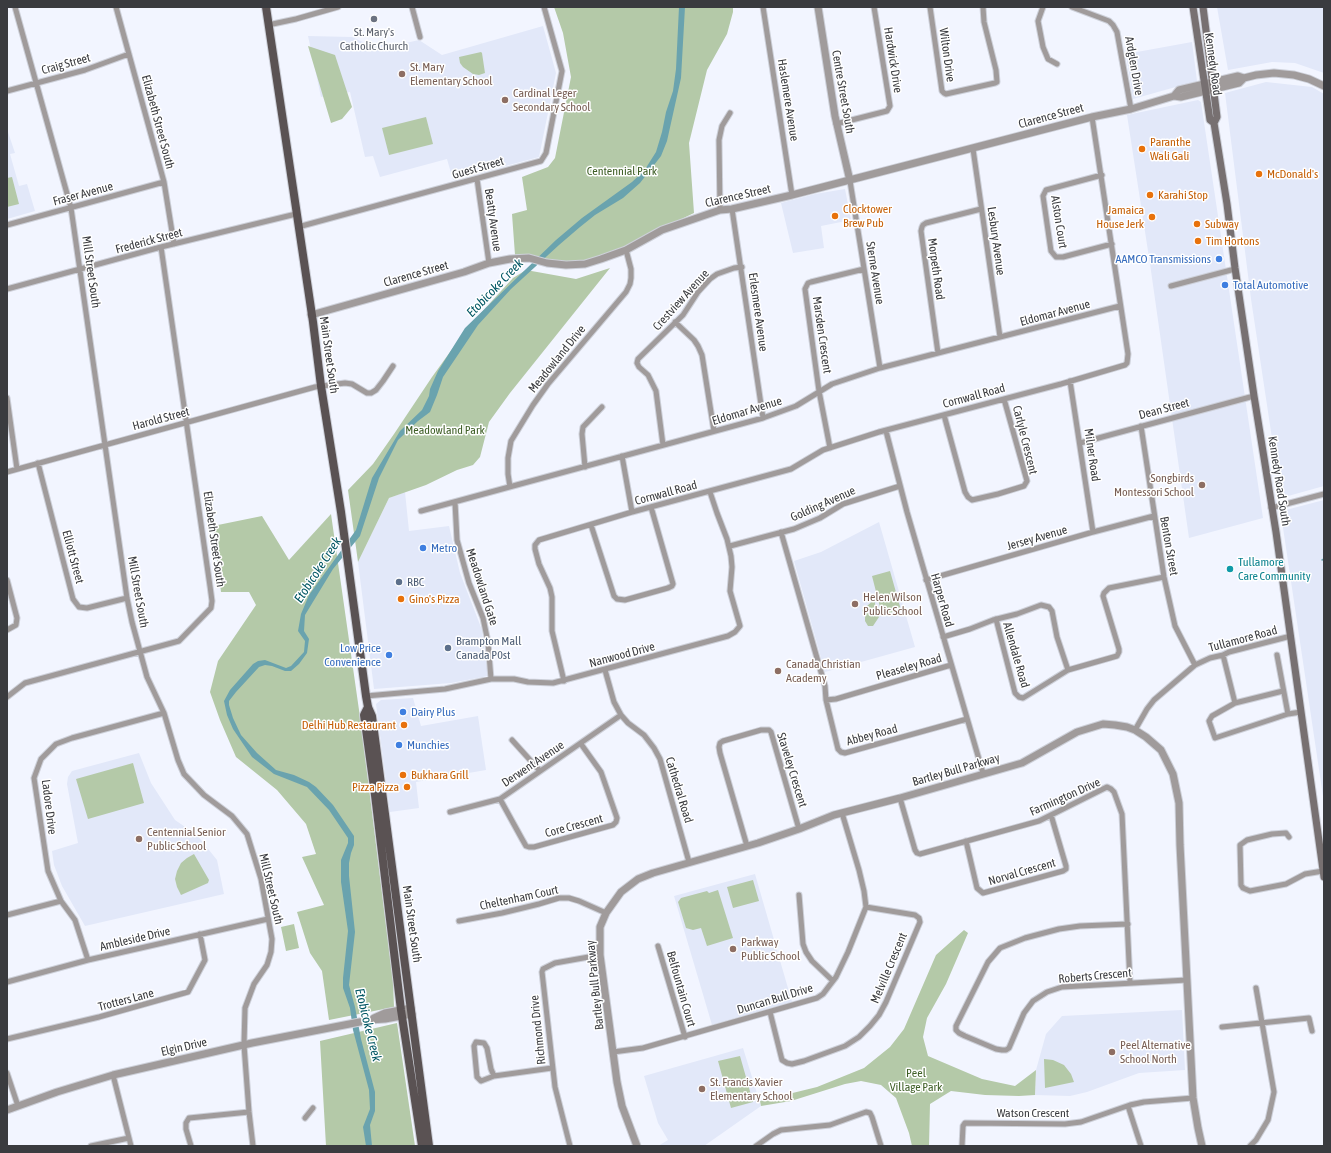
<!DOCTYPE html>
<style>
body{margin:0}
#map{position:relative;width:1331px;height:1153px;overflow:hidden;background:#f2f5ff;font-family:"Asap Condensed",sans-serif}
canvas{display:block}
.frame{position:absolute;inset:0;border:8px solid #3a3b3f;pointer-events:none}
</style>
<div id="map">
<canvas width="1331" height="1153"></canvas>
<div class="frame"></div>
</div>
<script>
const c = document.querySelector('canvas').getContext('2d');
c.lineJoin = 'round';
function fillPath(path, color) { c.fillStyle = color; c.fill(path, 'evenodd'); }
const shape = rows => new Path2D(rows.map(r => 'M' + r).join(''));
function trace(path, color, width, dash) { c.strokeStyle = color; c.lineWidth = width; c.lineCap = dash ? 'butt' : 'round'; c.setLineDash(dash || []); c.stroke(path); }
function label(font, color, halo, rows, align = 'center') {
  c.font = font + ' "Asap Condensed",sans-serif'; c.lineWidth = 3; c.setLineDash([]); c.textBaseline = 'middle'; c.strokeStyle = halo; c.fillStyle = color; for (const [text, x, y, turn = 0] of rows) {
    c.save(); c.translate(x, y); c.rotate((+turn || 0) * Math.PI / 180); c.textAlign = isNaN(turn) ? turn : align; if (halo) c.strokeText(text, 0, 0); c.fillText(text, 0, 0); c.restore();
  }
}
const built = shape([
 [1217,7,1324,7,1324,73,1295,63,1272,62,1228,70],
 [543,26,556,73,539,157,453,180,447,159,380,177,373,156,365,157,350,92,321,97,308,36,352,37,367,44,376,45,397,45,419,40,442,55],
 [1192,42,1197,81,1133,99,1126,54],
 [1266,82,1312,87,1324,94,1324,486,1281,498,1251,299,1225,93],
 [1198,100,1201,102,1263,518,1189,538,1150,264,1127,115],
 [7,129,15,153,10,154,19,186,27,184,35,211,7,219],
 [845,189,851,220,821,226,824,248,793,253,781,203,815,194],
 [405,492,409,531,449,526,460,573,482,630,488,676,451,683,374,689,358,562,389,498],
 [1324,500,1324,803,1282,521,1282,511],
 [879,522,915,647,825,672,794,561,821,552],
 [413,698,421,726,478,716,486,770,416,782,419,808,390,812,376,704,381,700],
 [139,753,151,783,175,820,197,835,217,860,224,894,85,926,62,886,54,865,52,851,78,843,67,784,68,777,72,771],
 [755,874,792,1002,712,1025,674,896],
 [1182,1010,1185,1070,1139,1073,1087,1092,1070,1096,1035,1095,1036,1070,1046,1034,1062,1016],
 [743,1048,761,1106,704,1146,658,1146,668,1140,658,1123,644,1076]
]);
const green = shape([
 [554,7,733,7,733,12,727,34,707,70,689,143,694,213,619,249,579,263,557,263,532,257,515,255,512,214,527,210,522,177,548,167,555,158,571,77,563,33],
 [308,46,335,55,352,107,342,119,331,123],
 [481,52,482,53,485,73,479,75,473,74,463,67,460,63,459,57],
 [426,117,433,144,389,155,382,128],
 [12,177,19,204,7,207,7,178],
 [610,268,510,393,489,422,480,457,473,465,457,470,426,485,389,498,358,562,348,490,373,464,394,434,432,377,468,327,513,278,526,270,576,279],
 [331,514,361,724,393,981,394,1007,329,1020,322,971,310,953,297,912,324,905,302,857,316,854,306,824,277,790,236,757,220,720,210,692,218,661,256,605,249,592,221,592,213,526,262,516,289,560],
 [890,571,901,610,882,615,872,576],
 [874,600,879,617,873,626,868,626,865,621,865,617,862,610],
 [133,763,144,803,88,819,76,779],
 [194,854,209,880,208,883,181,895,177,887,175,879,177,871,181,863,187,858],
 [753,880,759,901,733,908,727,887],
 [718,890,733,938,707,946,701,928,693,930,686,928,678,902,681,898,707,891,709,893],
 [294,924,299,948,286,951,281,927],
 [964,930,968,933,946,984,927,1018,923,1037,928,1056,982,1079,1015,1086,1036,1070,1035,1095,1019,1096,985,1095,951,1091,930,1104,929,1146,912,1146,909,1133,896,1098,881,1085,861,1081,845,1084,791,1101,761,1106,760,1101,817,1087,864,1068,890,1047,904,1029,936,955],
 [397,1023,415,1146,326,1146,320,1041],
 [740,1056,753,1102,731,1108,718,1061],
 [1044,1059,1053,1060,1064,1065,1071,1074,1074,1082,1045,1088]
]);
const water = shape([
 [679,7,685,7,681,78,667,141,661,156,640,183,623,198,595,215,580,227,559,245,511,289,478,325,443,377,437,395,430,412,418,421,398,440,379,478,360,536,333,569,305,615,304,631,309,639,307,653,299,664,291,671,285,671,272,666,265,665,259,667,236,692,229,701,229,705,233,718,241,735,257,753,276,770,294,775,309,782,316,787,333,805,354,836,354,845,351,853,349,863,349,876,355,932,349,985,355,1007,361,1039,375,1092,375,1111,370,1125,372,1146,366,1146,363,1127,370,1109,369,1090,353,1030,350,1008,343,988,343,978,348,931,341,882,341,860,348,843,348,838,329,810,307,787,274,774,252,757,233,729,227,715,224,701,230,690,253,664,258,661,265,660,286,668,291,666,304,652,305,641,298,631,301,614,309,595,356,530,372,478,400,431,422,410,429,396,430,389,438,371,465,328,556,240,582,218,632,182,644,171,656,152,662,132,666,112,673,91,676,69]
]);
const stream = shape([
 [1322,560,1324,559]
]);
const minor = shape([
 [15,7,71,208,127,598,132,622,147,677,164,713,178,760,184,774,204,795,232,816,247,834,261,879,272,939,271,952,267,965,254,984,245,1008,244,1045,249,1112,253,1146],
 [116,7,164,182,174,244],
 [412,7,420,37],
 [763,7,792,195],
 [930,7,942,91,944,93,946,94,995,83,997,82,996,70,984,22,983,7],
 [1043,7,1038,21,1043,47,1048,59,1057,64],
 [1072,7,1109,21,1113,25,1117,32,1131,109],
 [268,25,296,19,338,7],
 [7,91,85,70,129,54],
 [836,124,887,111,890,106,874,7],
 [973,149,1000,337],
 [1102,175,1046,190,1043,196,1051,251,1056,257,1063,257,1112,244],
 [477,179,489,263],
 [850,181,880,368],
 [732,209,763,418],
 [720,210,719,140,722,126,730,113],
 [7,225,164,182],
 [298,227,541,161,546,153,562,71,544,7],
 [1171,286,1235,269],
 [7,289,161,247,296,214],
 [675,322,694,340,698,346,702,355,714,431],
 [938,353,921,231,922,227,923,225,926,223,981,209],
 [1070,381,1093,532],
 [7,398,17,469],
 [944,415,965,492,968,497,972,500,998,494,1024,486,1027,481,1004,399],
 [1141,426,1164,577,1175,626,1195,665],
 [886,431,907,512,983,773],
 [1080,443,1254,396],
 [663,445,656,391,648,375,639,367,637,363,638,359,683,315,698,292,710,279,717,274,734,268,742,267],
 [830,448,819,391,805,289,808,283,811,282,864,269],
 [622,456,632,512],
 [38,463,73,599,79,607,87,608,127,598],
 [585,467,582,434,583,427,602,407],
 [7,472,315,387,345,383,352,384,367,393,371,393,376,390,383,381,393,366],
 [510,487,508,474,508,458,511,441,533,405,548,384,626,292,630,284,631,278,631,269,626,250],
 [455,502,457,540,469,583,483,618,488,642,491,679],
 [1271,508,1324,494],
 [421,511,763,418,796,406,832,384,880,368,1120,306],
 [591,525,614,596,617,599,625,600,668,588,672,586,673,584,651,507],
 [781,532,825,686,826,700,838,749,841,752,845,753,967,719],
 [730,546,794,529,820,518,843,504,900,486],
 [7,580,17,618,16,625,7,630],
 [926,580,1093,532,1154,516],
 [996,619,1015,693,1019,697,1023,698,1068,670,1117,656,1119,652,1119,649,1103,596,1104,593,1109,588,1164,577],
 [943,637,970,629,993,620,1017,614,1041,605,1049,607,1052,611,1057,637,1068,670],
 [1223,655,1235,703],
 [1277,655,1288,714],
 [605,670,614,702,621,715,628,723,644,735,654,748,660,759,689,862],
 [564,681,552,631,552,597,550,588,539,564,535,549,535,545,539,540,632,512,791,469,823,450,879,432,1061,384,1125,365,1127,363,1128,354,1092,117],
 [1283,691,1235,703,1212,716,1209,721,1215,738,1288,714,1301,712],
 [366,696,445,689,491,679,514,679,528,682,553,683,728,636,735,632,740,626,730,591,732,567,731,556,727,539,717,513,710,492],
 [7,697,25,683,179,641,211,608,212,601,210,586,161,247],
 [826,700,836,699,951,665],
 [1135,730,1147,709,1154,700,1195,665,1210,658,1223,655,1229,652,1291,636],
 [512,740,540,771],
 [900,798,915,850,917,853,920,854,1039,821,1107,787,1111,789,1114,792,1122,814,1130,983],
 [500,799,522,839,526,846,529,847,534,847,613,825,616,822,617,818,601,772,581,744],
 [450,812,500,799,621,715],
 [1289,837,1286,833,1272,834,1247,840,1240,845,1241,885,1243,888,1250,891,1286,884,1305,874,1323,871],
 [966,841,977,888,983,893,1063,871,1066,869,1066,866,1051,815],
 [747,846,720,753,719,747,720,743,723,741,761,730,769,730,771,732,799,829],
 [799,895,803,944,806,952,812,961,833,981],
 [7,915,61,901],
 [459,921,502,913,539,904,559,898,569,898,579,901,606,913],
 [1128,924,1080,926,1059,929,1025,938,1000,948,988,962,956,1026,956,1030,959,1033,965,1036,996,1049,1002,1050,1006,1050,1009,1048,1024,1013,1033,1001,1047,992,1062,987,1187,980],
 [658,946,685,1037],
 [88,960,75,920,61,901,48,871,34,778,41,759,56,744,72,738,164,713],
 [7,982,88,960,268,919],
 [770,1012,782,1060,787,1063,792,1064,804,1061,845,1046,859,1037,870,1026,879,1015,886,1002,920,922,919,918,915,915,866,907],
 [1222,1027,1309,1018,1312,1031],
 [7,1039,99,1017,188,992,205,960,200,934],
 [613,1052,643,1048,817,998,823,994,836,977,848,952,866,907,864,891,859,870,842,813],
 [7,1073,18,1106],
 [113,1075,131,1146],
 [494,1076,481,1081,477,1077,474,1046,476,1042,484,1043,487,1048,491,1069,494,1076,552,1068],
 [1128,1106,1141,1146],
 [305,1118,313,1108],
 [91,1146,129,1138],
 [191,1146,186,1129,186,1123,189,1118,249,1112],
 [570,1146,555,1087,542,972,543,969,555,963,600,955],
 [756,1146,773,1134,781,1130,830,1125,866,1112,870,1113,872,1117,881,1146],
 [962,1146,963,1126,965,1123,1065,1124,1081,1122,1130,1105,1144,1102,1193,1098],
 [1250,1146,1256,1140,1268,1120,1274,1092,1256,988]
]);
const tertiary = shape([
 [818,7,835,116,850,181],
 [1174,96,1181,97,1239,83,1244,78,1256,75,1274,73,1294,75,1309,79,1324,86],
 [311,315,464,272,489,263,510,259,529,258,547,263,566,265,585,264,601,259,626,250,662,230,720,210,732,209,792,195,1092,117,1131,109,1174,96,1179,90,1238,76,1244,78],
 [374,1018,385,1013,411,1008],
 [7,1110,57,1092,113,1075,252,1043,370,1020,385,1019,412,1014],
 [637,1146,622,1106,617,1082,600,955,600,927,606,913,621,892,638,879,653,873,758,843,799,829,834,815,900,798,1022,763,1077,732,1103,724,1115,725,1127,727,1135,730,1146,737,1161,750,1173,774,1179,803,1180,845,1193,1098,1198,1128,1202,1146]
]);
const secondary = shape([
 [1193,7,1210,120,1214,123],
 [1203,7,1217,117,1214,123,1227,204,1235,268,1254,396,1276,532,1324,877]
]);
const primary = shape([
 [266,7,313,322,321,386,341,512,366,696,368,707,372,716,429,1146],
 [368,707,364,715,375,795,401,1010,422,1146]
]);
const markers = [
 [374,19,4,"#6b7280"],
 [402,74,4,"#8d6e63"],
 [505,100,4,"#8d6e63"],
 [1142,149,4,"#e8710a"],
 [1259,174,4,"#e8710a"],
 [1150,195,4,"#e8710a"],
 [835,216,4,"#e8710a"],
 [1152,217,4,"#e8710a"],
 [1197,224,4,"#e8710a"],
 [1198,241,4,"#e8710a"],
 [1219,259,4,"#3f7fe0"],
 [1225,285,4,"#3f7fe0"],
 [1202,485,4,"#8d6e63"],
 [423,548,4,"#3f7fe0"],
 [1230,569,4,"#0f9aa8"],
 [399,582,4,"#5c6f8a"],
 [401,599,4,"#e8710a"],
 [855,604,4,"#8d6e63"],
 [448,648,4,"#5c6f8a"],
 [389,655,4,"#3f7fe0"],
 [778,671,4,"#8d6e63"],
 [403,712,4,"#3f7fe0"],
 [404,725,4,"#e8710a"],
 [399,745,4,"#3f7fe0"],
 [403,775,4,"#e8710a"],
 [407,787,4,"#e8710a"],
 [139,839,4,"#8d6e63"],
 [733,949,4,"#8d6e63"],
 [1112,1052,4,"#8d6e63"],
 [702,1089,4,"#8d6e63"]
];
const worshipNames = [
 ["St. Mary's",374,32],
 ["Catholic Church",374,46]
];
const streetNames = [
 ["Wilton Drive",947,55,82],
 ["Hardwick Drive",893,60,81],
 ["Craig Street",66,64,-15],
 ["Kennedy Road",1213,64,82],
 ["Ardglen Drive",1134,66,80],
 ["Centre Street South",843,92,80],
 ["Haslemere Avenue",788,100,81],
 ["Clarence Street",1051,116,-15],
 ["Elizabeth Street South",158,122,75],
 ["Guest Street",478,168,-16],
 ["Fraser Avenue",83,194,-15],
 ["Clarence Street",738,196,-13],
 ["Beatty Avenue",493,220,82],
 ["Alston Court",1059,222,81],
 ["Frederick Street",149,241,-15],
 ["Lesbury Avenue",996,241,82],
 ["Morpeth Road",936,269,82],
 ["Mill Street South",91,272,82],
 ["Sterne Avenue",875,273,81],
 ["Clarence Street",416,274,-16],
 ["Crestview Avenue",681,300,-48],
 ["Erlesmere Avenue",758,312,82],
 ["Eldomar Avenue",1055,313,-15],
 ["Marsden Crescent",822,335,82],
 ["Main Street South",329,355,82],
 ["Meadowland Drive",557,359,-51],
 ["Cornwall Road",974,396,-15],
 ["Dean Street",1164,409,-15],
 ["Eldomar Avenue",747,411,-17],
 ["Harold Street",161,419,-15],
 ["Carlyle Crescent",1025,440,76],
 ["Milner Road",1092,455,82],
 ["Kennedy Road South",1279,481,81],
 ["Cornwall Road",666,493,-15],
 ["Golding Avenue",823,504,-24],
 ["Jersey Avenue",1037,538,-16],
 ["Elizabeth Street South",214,539,82],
 ["Benton Street",1169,546,80],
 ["Elliott Street",73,557,75],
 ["Meadowland Gate",482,587,72],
 ["Mill Street South",138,592,80],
 ["Harper Road",942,600,74],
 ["Tullamore Road",1243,639,-15],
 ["Nanwood Drive",622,655,-15],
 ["Allendale Road",1016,655,74],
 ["Pleaseley Road",909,667,-16],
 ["Abbey Road",872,735,-15],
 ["Derwent Avenue",533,764,-34],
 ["Staveley Crescent",792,770,73],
 ["Bartley Bull Parkway",956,770,-16],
 ["Cathedral Road",679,790,73],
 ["Farmington Drive",1065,797,-24],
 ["Ladore Drive",49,807,83],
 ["Core Crescent",574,826,-15],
 ["Norval Crescent",1022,872,-16],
 ["Mill Street South",271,889,77],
 ["Cheltenham Court",519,898,-12],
 ["Main Street South",412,924,82],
 ["Ambleside Drive",135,939,-13],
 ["Melville Crescent",889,968,-67],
 ["Roberts Crescent",1095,976,-5],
 ["Bartley Bull Parkway",595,985,-96],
 ["Belfountain Court",681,989,74],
 ["Duncan Bull Drive",775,999,-17],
 ["Trotters Lane",126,1000,-15],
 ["Richmond Drive",538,1030,-96],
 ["Elgin Drive",184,1047,-13],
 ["Watson Crescent",1033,1113]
];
const educationNames = [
 ["St. Mary",410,67],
 ["Elementary School",410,81],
 ["Cardinal Leger",513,93],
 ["Secondary School",513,107],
 ["Songbirds",1194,478,"right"],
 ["Montessori School",1194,492,"right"],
 ["Helen Wilson",863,597],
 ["Public School",863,611],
 ["Canada Christian",786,664],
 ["Academy",786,678],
 ["Centennial Senior",147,832],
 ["Public School",147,846],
 ["Parkway",741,942],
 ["Public School",741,956],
 ["Peel Alternative",1120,1045],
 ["School North",1120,1059],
 ["St. Francis Xavier",710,1082],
 ["Elementary School",710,1096]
];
const foodNames = [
 ["Paranthe",1150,142],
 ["Wali Gali",1150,156],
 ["McDonald's",1267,174],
 ["Karahi Stop",1158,195],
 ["Clocktower",843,209],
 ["Brew Pub",843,223],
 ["Jamaica",1144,210,"right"],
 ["House Jerk",1144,224,"right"],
 ["Subway",1205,224],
 ["Tim Hortons",1206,241],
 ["Gino's Pizza",409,599],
 ["Delhi Hub Restaurant",396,725,"right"],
 ["Bukhara Grill",411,775],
 ["Pizza Pizza",399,787,"right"]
];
const parkNames = [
 ["Centennial Park",622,171],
 ["Meadowland Park",445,430],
 ["Peel",916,1073],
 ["Village Park",916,1087]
];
const shopNames = [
 ["AAMCO Transmissions",1211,259,"right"],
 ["Total Automotive",1233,285],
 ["Metro",431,548],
 ["Low Price",381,648,"right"],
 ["Convenience",381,662,"right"],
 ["Dairy Plus",411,712],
 ["Munchies",407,745]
];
const cultureNames = [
 ["Tullamore",1238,562],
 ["Care Community",1238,576]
];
const serviceNames = [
 ["RBC",407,582],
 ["Brampton Mall",456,641],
 ["Canada P0st",456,655]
];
const waterNames = [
 ["Etobicoke Creek",495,288,-46],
 ["Etobicoke Creek",318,570,-57],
 ["Etobicoke Creek",368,1025,76]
];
fillPath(built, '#e2e8f9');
fillPath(green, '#b4c9a8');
fillPath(water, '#6aa3ae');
trace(stream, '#6aa3ae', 1.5);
trace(minor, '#cdd0d9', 7);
trace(tertiary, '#cdd0d9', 9);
trace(secondary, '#cdd0d9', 9);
trace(primary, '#cdd0d9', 10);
trace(minor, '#a09b9b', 5);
trace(tertiary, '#a09b9b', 7);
trace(secondary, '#777071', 7);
trace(primary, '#5a5253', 8);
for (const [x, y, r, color] of markers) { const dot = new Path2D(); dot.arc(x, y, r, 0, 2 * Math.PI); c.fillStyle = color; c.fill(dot); trace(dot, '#fff', 1.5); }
label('12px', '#5b616d', '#fff', worshipNames);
label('12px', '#3a3b3f', '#fff', streetNames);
label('12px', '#785e54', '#fff', educationNames, 'left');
label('12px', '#c56008', '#fff', foodNames, 'left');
label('12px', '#3e5e26', '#fff', parkNames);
label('12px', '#366cbe', '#fff', shopNames, 'left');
label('12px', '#0d838f', '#fff', cultureNames, 'left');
label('12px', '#4e5e75', '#fff', serviceNames, 'left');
label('italic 13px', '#005663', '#fff', waterNames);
</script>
